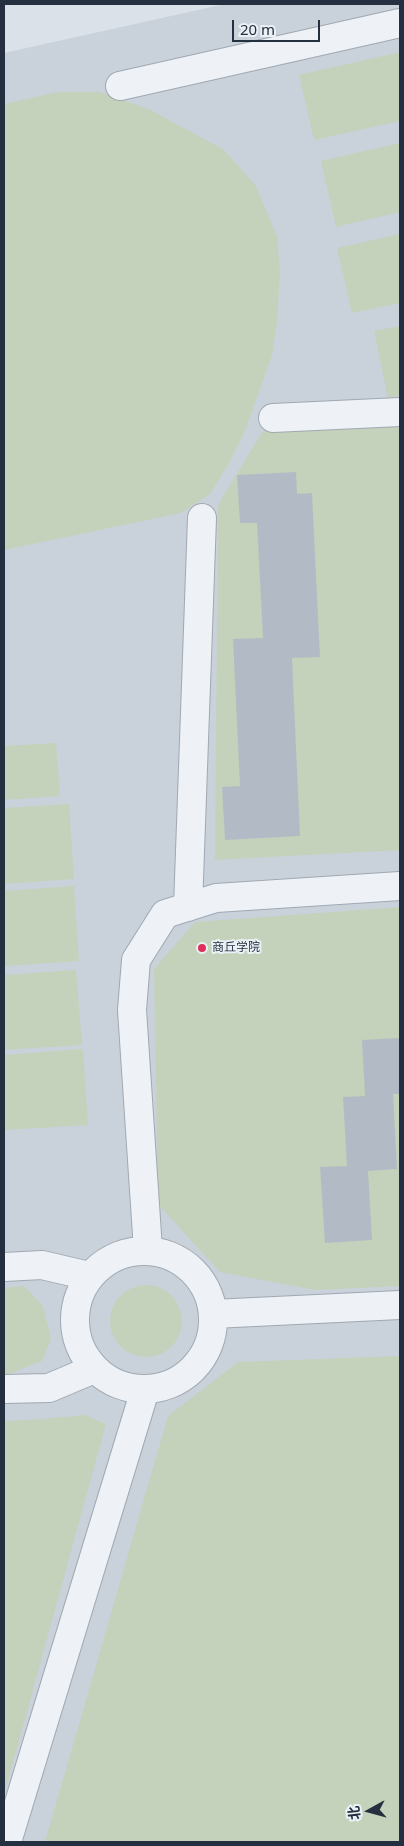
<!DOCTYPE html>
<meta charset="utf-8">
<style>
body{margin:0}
#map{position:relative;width:404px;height:1846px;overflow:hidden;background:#dbe1e8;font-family:"Noto Sans","Noto Sans SC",sans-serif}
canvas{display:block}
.frame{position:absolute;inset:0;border:5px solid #24303f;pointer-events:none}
.north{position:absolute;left:344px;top:1786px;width:50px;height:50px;-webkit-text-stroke:4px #ebf0f5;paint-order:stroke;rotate:263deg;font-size:14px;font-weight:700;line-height:20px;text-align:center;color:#24303f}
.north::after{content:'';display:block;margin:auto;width:18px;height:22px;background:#24303f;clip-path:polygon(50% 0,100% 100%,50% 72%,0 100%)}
.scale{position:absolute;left:232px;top:20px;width:88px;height:22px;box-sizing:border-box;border:2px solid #24303f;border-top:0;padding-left:6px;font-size:15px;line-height:18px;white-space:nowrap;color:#24303f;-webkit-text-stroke:4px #ebf0f5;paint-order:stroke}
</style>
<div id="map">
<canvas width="404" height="1846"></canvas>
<div class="frame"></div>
<div class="north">北</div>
<div class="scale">20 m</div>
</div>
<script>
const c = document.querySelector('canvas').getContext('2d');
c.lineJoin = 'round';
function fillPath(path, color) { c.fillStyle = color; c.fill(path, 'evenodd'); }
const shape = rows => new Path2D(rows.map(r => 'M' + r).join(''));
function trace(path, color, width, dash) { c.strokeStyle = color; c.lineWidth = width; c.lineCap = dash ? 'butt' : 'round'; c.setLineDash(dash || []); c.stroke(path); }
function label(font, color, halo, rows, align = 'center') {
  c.font = font + ' "Noto Sans","Noto Sans SC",sans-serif'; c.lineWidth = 4; c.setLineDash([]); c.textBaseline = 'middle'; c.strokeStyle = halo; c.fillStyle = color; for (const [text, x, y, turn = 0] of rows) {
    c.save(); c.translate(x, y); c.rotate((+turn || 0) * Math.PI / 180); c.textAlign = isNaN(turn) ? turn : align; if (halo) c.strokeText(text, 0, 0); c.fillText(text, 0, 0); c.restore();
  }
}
const built = shape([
 [225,4,400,4,400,1842,4,1842,4,53]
]);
const green = shape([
 [400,52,400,121,314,140,299,75],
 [58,92,99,92,149,109,224,150,256,186,277,237,280,273,277,322,272,355,245,431,228,465,210,494,181,513,4,550,4,104],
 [400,143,400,212,336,227,321,161],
 [400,234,400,303,352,313,337,248],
 [400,326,400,395,388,398,374,331],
 [400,425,400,850,215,860,218,505,263,431],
 [56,743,60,796,4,800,4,746],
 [69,804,74,879,4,884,4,808],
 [74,886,79,961,4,966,4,891],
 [400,907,400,1286,315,1290,220,1272,158,1204,154,969,195,922],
 [76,970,82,1045,4,1050,4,975],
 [83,1049,88,1125,4,1130,4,1055],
 '110 1321a36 36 0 1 1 72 0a36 36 0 1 1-72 0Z',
 [24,1286,43,1306,51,1339,42,1361,9,1374,4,1374,4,1288],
 [400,1356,400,1842,45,1842,168,1416,238,1362],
 [84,1415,106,1424,4,1795,4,1421,44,1419]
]);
const building = shape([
 [296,472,297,494,312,493,320,657,292,658,300,836,225,840,222,787,240,786,233,639,263,638,257,523,240,523,237,475],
 [400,1038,400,1094,393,1094,397,1169,368,1171,372,1240,325,1243,320,1167,347,1166,343,1097,365,1096,362,1040]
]);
const minor = shape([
 [120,86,400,23],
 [273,418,400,412],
 [188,907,202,518],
 [148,1250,132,1010,136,960,165,914,216,898,400,886],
 '75 1320a69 69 0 1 1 138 0a69 69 0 1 1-138 0Z',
 [4,1267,42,1265,89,1276],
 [213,1314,400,1305],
 [4,1389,49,1388,94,1369],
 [7,1842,145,1390]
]);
const markers = [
 [202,948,5,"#dc305b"]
];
const poiNames = [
 ["商丘学院",212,948]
];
fillPath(built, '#c9d1da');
fillPath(green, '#c4d2bb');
fillPath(building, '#b2bbc5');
trace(minor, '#a0a8b2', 30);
trace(minor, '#eef2f6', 28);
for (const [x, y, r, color] of markers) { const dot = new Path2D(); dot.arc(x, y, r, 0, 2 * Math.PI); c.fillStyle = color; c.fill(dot); trace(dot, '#ebf0f5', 2); }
label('12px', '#24303f', '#ebf0f5', poiNames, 'left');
</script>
